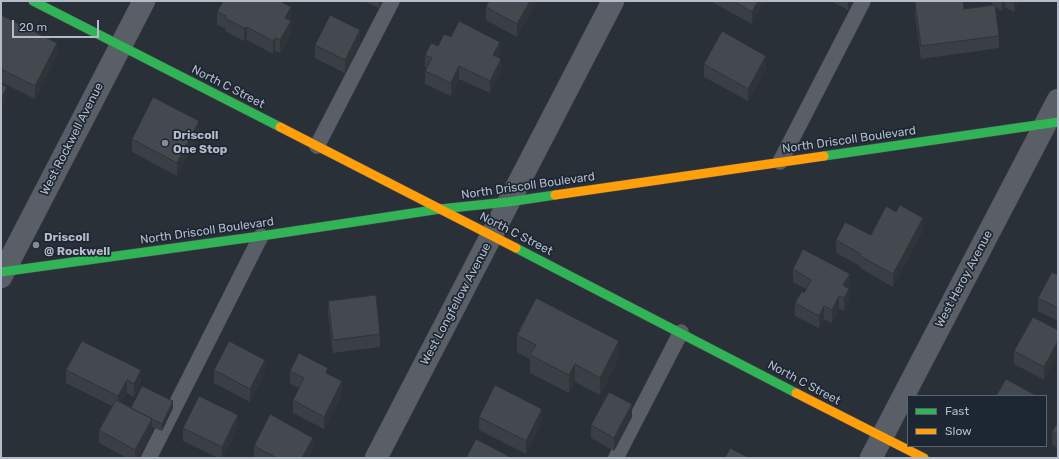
<!DOCTYPE html>
<style>
body{margin:0}
#map{position:relative;width:1059px;height:459px;overflow:hidden;background:#2a3038;font-family:Rubik,sans-serif}
canvas{display:block}
.frame{position:absolute;inset:0;border:2px solid #b4bcc9;pointer-events:none}
.legend{position:absolute;left:907px;top:395px;width:140px;height:52px;box-sizing:border-box;background:#1d2633;border:1px solid #59626f;margin:0;padding:5px 7px;list-style:none;font-size:12px;color:#b4bcc9}
.legend li{display:flex;align-items:center;gap:8px;height:20px}
.legend b{width:20px;border:1px solid #59626f}
.scale{position:absolute;left:12px;top:20px;width:87px;height:18px;box-sizing:border-box;border:2px solid #b4bcc9;border-top:0;padding-left:5px;font-size:12px;line-height:14px;white-space:nowrap;color:#b4bcc9;-webkit-text-stroke:3px #1d2633;paint-order:stroke}
</style>
<div id="map">
<canvas width="1059" height="459"></canvas>
<div class="frame"></div>
<ul class="legend">
<li><b style="height:5px;background:#30b455"></b>Fast</li>
<li><b style="height:5px;background:#ff9f0a"></b>Slow</li>
</ul>
<div class="scale">20 m</div>
</div>
<script>
const c = document.querySelector('canvas').getContext('2d');
c.lineJoin = 'round';
const shape = rows => new Path2D(rows.map(r => 'M' + r).join(''));
function trace(path, color, width, dash) { c.strokeStyle = color; c.lineWidth = width; c.lineCap = dash ? 'butt' : 'round'; c.setLineDash(dash || []); c.stroke(path); }
function fillPath(path, color) { c.fillStyle = color; c.fill(path, 'evenodd'); }
function label(font, color, halo, rows, align = 'center') {
  c.font = font + ' Rubik,sans-serif'; c.lineWidth = 3.5; c.setLineDash([]); c.textBaseline = 'middle'; c.strokeStyle = halo; c.fillStyle = color; for (const [text, x, y, turn = 0] of rows) {
    c.save(); c.translate(x, y); c.rotate((+turn || 0) * Math.PI / 180); c.textAlign = isNaN(turn) ? turn : align; if (halo) c.strokeText(text, 0, 0); c.fillText(text, 0, 0); c.restore();
  }
}
const lane = shape([
 [317,146,392,1],
 [780,162,863,1],
 [149,458,261,236],
 [616,458,681,332]
]);
const street = shape([
 [1,277,144,1],
 [376,458,613,1],
 [871,458,1058,100]
]);
const fast = shape([
 [33,1,280,127],
 [824,156,1058,122],
 [516,248,796,393],
 [1,272,261,236,440,209,508,202,555,195]
]);
const slow = shape([
 [280,127,516,248],
 [555,195,824,156],
 [796,393,924,458]
]);
const wall = shape([
 [364,1,383,1,379,8],
 [537,1,517,37,486,20,486,7],
 [710,1,765,1,752,24],
 [831,1,852,1,848,10],
 [992,1,1020,1,1014,12,1005,7,1002,11,995,7,999,36,999,48,921,59,915,15,915,2,964,9,992,5],
 [217,12,291,20,291,34,280,53,275,51,273,54,247,40,244,41,225,31,225,28,217,25],
 [1,15,57,56,35,99,1,82],
 [451,37,500,55,498,57,501,72,490,93,459,79,451,96,425,84,425,71,427,68,425,67,425,55],
 [360,43,345,73,315,58,315,45],
 [704,64,766,69,748,101,704,77],
 [199,134,177,176,132,152,132,139],
 [923,231,893,287,860,268,860,266,836,253,836,240,871,235],
 [793,269,850,287,849,288,849,302,844,311,839,309,832,323,824,319,819,328,795,316,795,303,804,293,806,289,793,282],
 [1058,275,1058,321,1038,311,1038,298],
 [328,301,380,334,380,347,333,353,328,314],
 [1058,330,1058,354,1044,380,1014,364,1014,351],
 [517,335,619,358,600,395,575,382,569,393,530,373,530,359,517,352],
 [82,341,141,383,134,397,127,393,121,403,131,408,173,408,162,431,152,427,152,432,138,458,127,458,99,443,99,430,112,406,66,383,66,370],
 [214,370,265,372,250,402,214,383],
 [290,371,328,374,342,394,324,429,293,413,293,400,299,388,290,384],
 [479,417,542,422,526,454,479,430],
 [632,417,614,451,591,438,591,425],
 [1058,422,1058,448,1052,445,1052,432],
 [183,428,238,428,223,458,218,458,183,441],
 [254,446,313,450,309,458,254,458]
]);
const shadedWall = shape([
 [379,1,383,1,379,8],
 [530,1,537,1,517,37,517,24],
 [758,1,765,1,752,24,752,12],
 [848,1,852,1,848,10],
 [1002,1,1005,1,1005,7,1002,11],
 [1014,1,1020,1,1014,12],
 [291,7,291,20,285,31,285,18],
 [291,21,291,34,280,53,280,40],
 [247,27,247,40,244,41,244,28],
 [360,30,360,43,345,73,345,60],
 [275,38,275,51,273,54,273,41],
 [500,42,500,55,493,68,493,55],
 [57,43,57,56,35,99,35,86],
 [766,56,766,69,748,101,748,89],
 [501,59,501,72,490,93,490,81],
 [459,66,459,79,451,96,451,83],
 [7,87,7,100,1,112,1,99],
 [199,121,199,134,177,176,177,163],
 [923,218,923,231,893,287,893,274],
 [850,274,850,287,843,298,843,285],
 [849,289,849,302,844,311,844,298],
 [839,296,839,309,832,323,832,310],
 [824,306,824,319,819,328,819,316],
 [619,341,619,358,600,395,600,378],
 [1058,341,1058,354,1044,380,1044,367],
 [265,360,265,372,250,402,250,389],
 [575,364,575,382,569,393,569,375],
 [141,370,141,383,134,397,134,384],
 [127,380,127,393,118,409,118,396],
 [342,381,342,394,324,429,324,417],
 [173,401,173,408,162,431,162,424],
 [632,404,632,417,614,451,614,438],
 [542,409,542,422,526,454,526,441],
 [238,415,238,428,223,458,222,458,222,447],
 [152,419,152,432,138,458,135,458,135,450],
 [313,438,313,450,309,458,302,458]
]);
const building = shape([
 [223,1,280,1,291,7,285,18,291,21,280,40,275,38,273,41,247,27,244,28,225,18,226,16,217,12,223,1],
 [489,1,530,1,517,24,486,7,489,1],
 [733,1,758,1,752,12,733,1],
 [921,1,963,1,964,9,995,5,999,36,921,46,915,2,921,1],
 [1,15,57,43,35,86,1,69,1,15],
 [330,15,360,30,345,60,315,45,330,15],
 [459,21,500,42,493,55,501,59,490,81,459,66,451,83,425,71,432,58,425,55,431,43,438,46,444,34,451,37,459,21],
 [722,31,766,56,748,89,704,64,722,31],
 [1,84,7,87,1,99,1,84],
 [153,97,199,121,177,163,132,139,153,97],
 [900,205,923,218,893,274,860,256,861,254,836,240,845,222,871,235,886,206,896,212,900,205],
 [803,249,850,274,843,285,849,289,844,298,839,296,832,310,824,306,819,316,795,303,802,291,804,293,811,280,793,269,803,249],
 [1052,272,1058,275,1058,308,1038,298,1052,272],
 [376,295,380,334,333,340,328,301,376,295],
 [536,298,619,341,600,378,575,364,569,375,530,355,536,345,517,335,536,298],
 [1033,317,1058,330,1058,341,1044,367,1014,351,1033,317],
 [82,341,141,370,134,384,127,380,118,396,66,370,82,341],
 [229,341,265,360,250,389,214,370,229,341],
 [299,353,328,368,326,373,342,381,324,417,293,400,304,378,290,371,299,353],
 [1006,379,1035,395,1034,396,996,396,1006,379],
 [495,385,542,409,526,441,479,417,495,385],
 [142,386,173,401,162,424,131,408,142,386],
 [609,392,632,404,614,438,591,425,609,392],
 [199,396,238,415,222,447,183,428,199,396],
 [116,400,152,419,135,450,99,430,116,400],
 [270,414,313,438,302,458,277,458,254,446,270,414],
 [1058,422,1058,435,1052,432,1058,422],
 [476,439,512,458,466,458,476,439],
 [730,448,749,458,725,458,730,448]
]);
const markers = [
 [165,143,4,"#848b96"],
 [36,245,4,"#848b96"]
];
const streetNames = [
 ["North C Street",228,87,27],
 ["West Rockwell Avenue",72,139,-63],
 ["North Driscoll Boulevard",849,140,-8],
 ["North Driscoll Boulevard",528,186,-8],
 ["North Driscoll Boulevard",207,231,-8],
 ["North C Street",516,234,27],
 ["West Heroy Avenue",964,279,-62],
 ["West Longfellow Avenue",456,304,-62],
 ["North C Street",804,383,28]
];
const poiNames = [
 ["Driscoll",173,136],
 ["One Stop",173,150],
 ["Driscoll",44,238],
 ["@ Rockwell",44,252]
];
trace(lane, '#484c53', 16);
trace(street, '#484c53', 23);
trace(fast, '#484c53', 10);
trace(slow, '#484c53', 10);
trace(lane, '#5a5e66', 15);
trace(street, '#5a5e66', 22);
trace(fast, '#30b455', 9);
trace(slow, '#ff9f0a', 9);
fillPath(wall, '#3a3f45');
fillPath(shadedWall, '#303338');
fillPath(building, '#444950');
trace(building, '#303338', 1);
for (const [x, y, r, color] of markers) { const dot = new Path2D(); dot.arc(x, y, r, 0, 2 * Math.PI); c.fillStyle = color; c.fill(dot); trace(dot, '#1d2633', 1.5); }
label('12px', '#b4bcc9', '#1d2633', streetNames);
label('bold 12px', '#b4bcc9', '#1d2633', poiNames, 'left');
</script>
